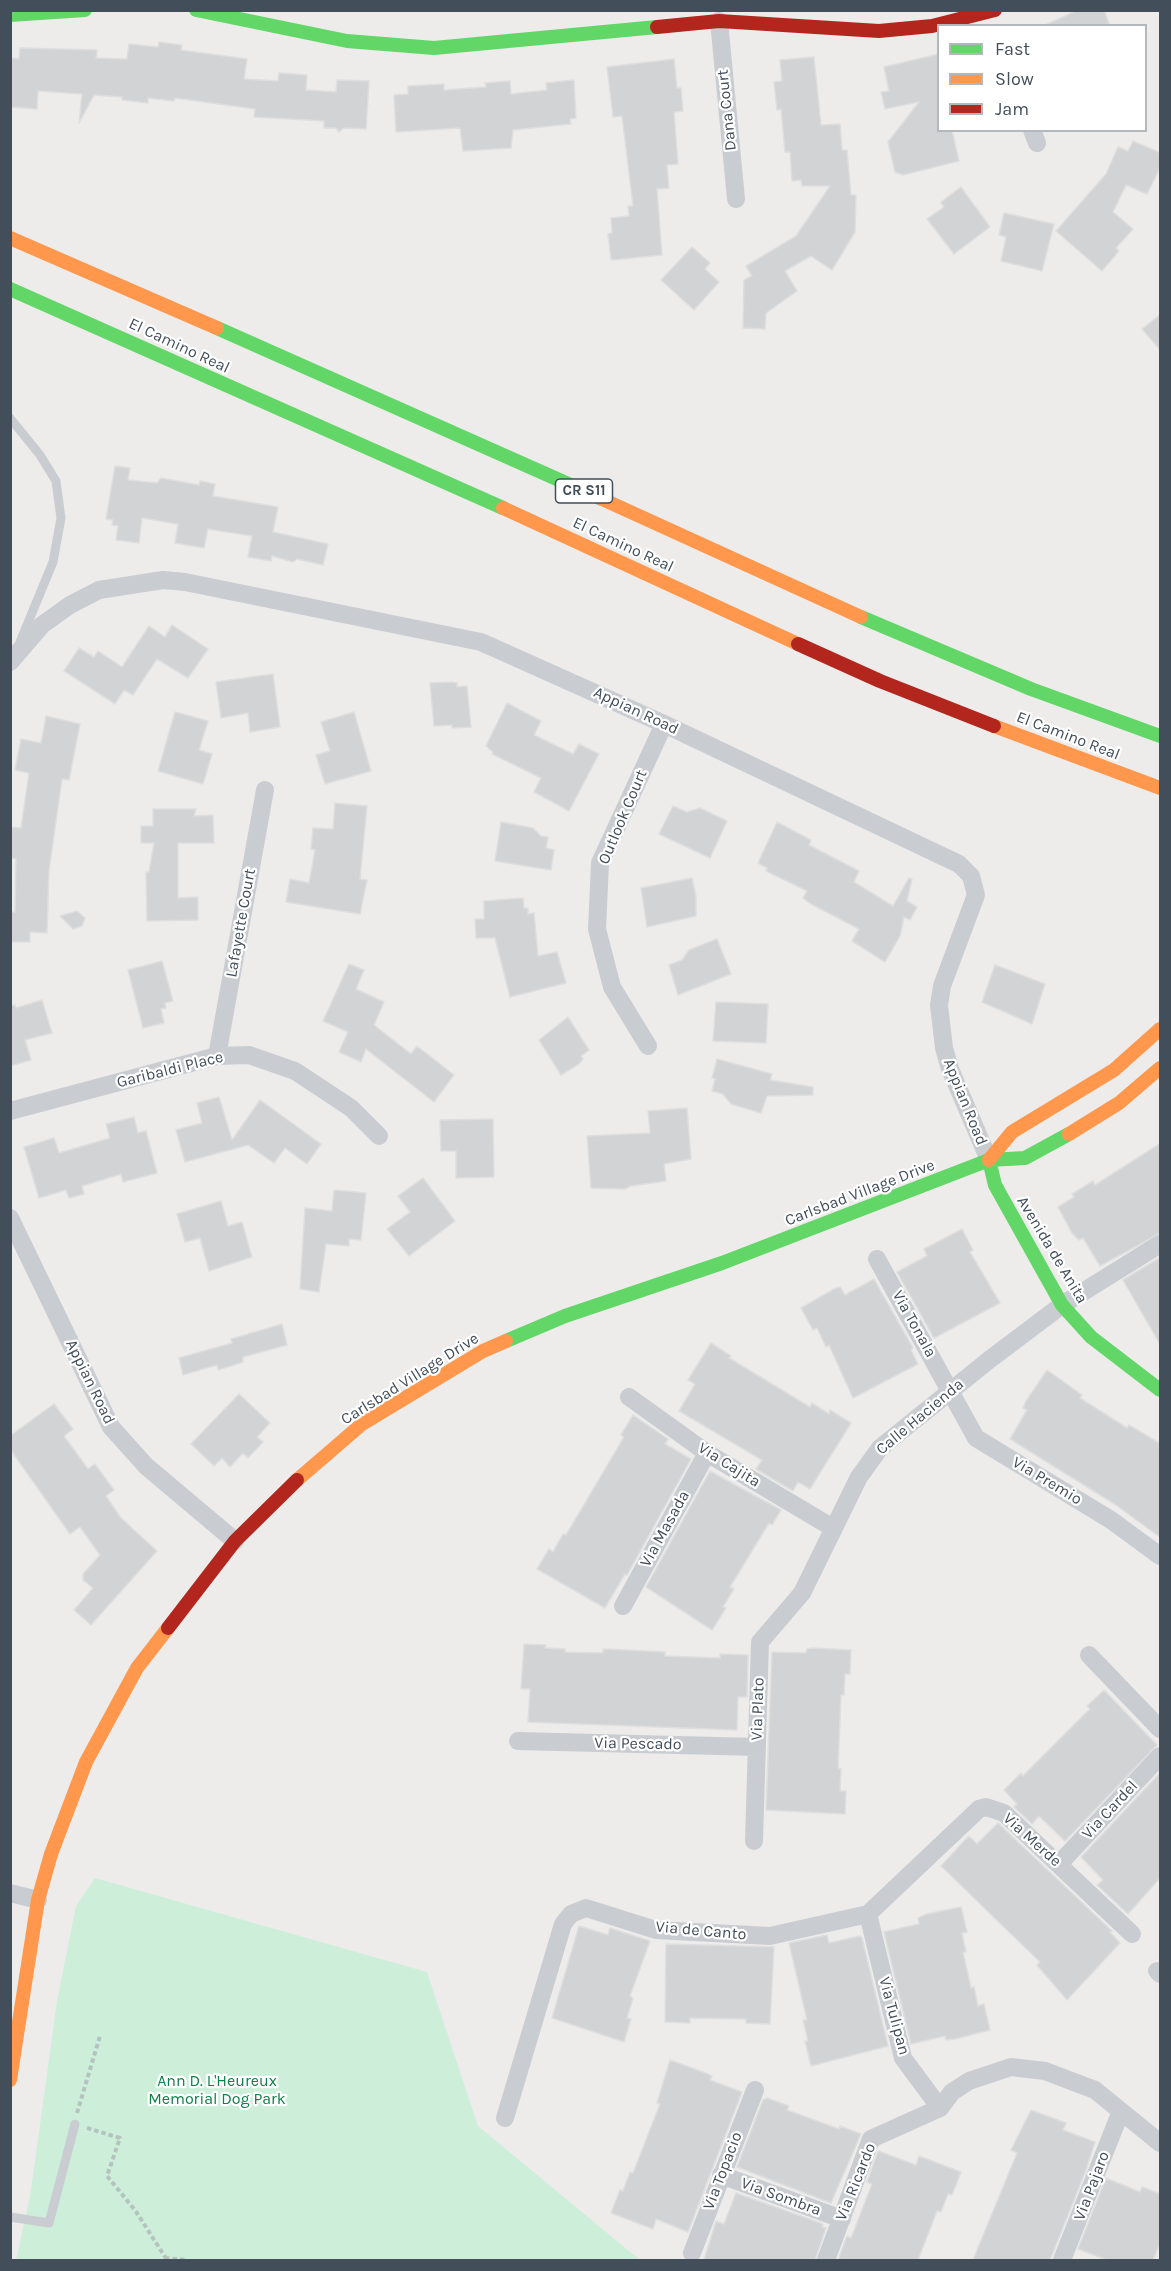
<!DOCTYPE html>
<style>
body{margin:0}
#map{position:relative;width:1171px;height:2271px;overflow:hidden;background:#edeceb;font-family:Karla,sans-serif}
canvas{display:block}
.frame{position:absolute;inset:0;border:12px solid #424e5a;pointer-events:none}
.legend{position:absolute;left:937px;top:24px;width:210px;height:108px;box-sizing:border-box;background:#fff;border:2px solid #b3b8bd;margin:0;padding:8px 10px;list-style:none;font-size:18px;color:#424e5a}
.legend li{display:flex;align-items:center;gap:12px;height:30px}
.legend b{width:30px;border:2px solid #b3b8bd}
</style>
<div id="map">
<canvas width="1171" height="2271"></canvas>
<div class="frame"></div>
<ul class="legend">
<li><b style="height:8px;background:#63d668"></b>Fast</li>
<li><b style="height:8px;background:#ff974d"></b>Slow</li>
<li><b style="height:8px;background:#b3261e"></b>Jam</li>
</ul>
</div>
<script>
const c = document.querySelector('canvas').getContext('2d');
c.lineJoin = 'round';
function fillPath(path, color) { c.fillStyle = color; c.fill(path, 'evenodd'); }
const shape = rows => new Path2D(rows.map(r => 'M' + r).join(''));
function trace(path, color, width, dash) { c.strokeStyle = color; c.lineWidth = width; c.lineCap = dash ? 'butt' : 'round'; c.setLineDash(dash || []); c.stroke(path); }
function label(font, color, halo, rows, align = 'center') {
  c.font = font + ' Karla,sans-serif'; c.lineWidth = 4.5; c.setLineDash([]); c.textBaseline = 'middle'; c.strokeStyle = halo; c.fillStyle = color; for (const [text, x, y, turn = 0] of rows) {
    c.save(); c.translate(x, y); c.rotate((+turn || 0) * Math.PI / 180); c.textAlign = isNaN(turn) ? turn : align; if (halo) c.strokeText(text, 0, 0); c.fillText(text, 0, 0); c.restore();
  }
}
const green = shape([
 [95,1878,427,1972,478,2126,640,2260,16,2260,30,2197,57,2001,76,1906]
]);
const building = shape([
 [1078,10,1104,10,1110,26,1043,26,1078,10],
 [159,42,182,45,181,50,247,59,244,79,278,81,279,73,307,75,306,90,336,92,337,80,369,81,366,129,344,128,339,132,336,128,324,128,324,121,254,117,255,109,175,98,174,101,148,98,148,103,122,100,122,97,94,95,79,123,82,94,38,91,37,109,10,107,10,58,19,59,20,48,97,50,96,58,127,59,129,44,158,47,159,42],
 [939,54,939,130,952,130,959,161,903,175,895,172,888,142,919,102,885,109,881,92,889,91,884,67,939,54],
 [814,57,821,125,840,124,842,150,847,150,851,195,856,195,855,232,832,270,811,256,785,271,797,291,766,313,765,329,743,328,744,280,752,276,746,266,796,236,830,186,802,186,801,180,792,181,790,152,785,152,781,109,777,110,774,82,782,81,780,60,814,57],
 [674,59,677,88,681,88,683,111,674,112,678,164,667,165,669,188,657,189,662,255,613,260,611,259,608,234,612,233,611,218,629,216,628,206,633,206,622,116,613,117,607,67,674,59],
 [574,80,576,118,570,119,571,124,513,130,511,148,463,151,460,128,396,132,394,95,408,94,408,86,444,84,444,90,486,87,485,83,510,81,511,94,547,90,546,83,574,80],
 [1133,141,1161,153,1161,166,1147,194,1126,185,1113,212,1133,229,1116,248,1119,251,1102,271,1056,231,1106,174,1118,147,1128,151,1133,141],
 [961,187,990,227,954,254,927,219,944,207,941,202,961,187],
 [1004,213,1054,224,1042,271,1001,261,1006,237,999,235,1004,213],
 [692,247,710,263,705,269,719,282,694,310,661,280,692,247],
 [1161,314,1161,351,1142,329,1161,314],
 [115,466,130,468,128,480,157,483,161,478,199,485,200,481,215,484,213,496,278,507,273,532,328,544,323,565,297,559,293,562,272,556,271,561,248,557,252,536,208,529,204,548,175,543,178,524,142,518,139,543,116,540,118,526,112,525,113,520,106,519,115,466],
 [172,625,208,649,188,678,157,659,133,695,124,690,115,704,64,671,79,648,94,657,98,651,122,667,149,626,165,637,172,625],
 [273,674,280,727,250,732,248,713,221,718,216,682,273,674],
 [451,682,457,683,457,687,467,686,471,727,452,728,452,725,434,726,430,683,451,682],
 [507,703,541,721,534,735,573,754,579,744,599,754,569,811,534,792,541,778,492,754,493,752,486,746,507,703],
 [175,712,208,721,199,750,212,754,203,784,158,771,175,712],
 [354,712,371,771,325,784,316,755,330,751,321,722,354,712],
 [46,716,80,724,69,780,62,779,49,871,47,933,30,932,30,942,10,942,10,912,15,912,16,859,10,858,10,827,21,828,29,773,15,770,21,739,41,743,46,716],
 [335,803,367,806,360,879,367,880,360,914,286,902,290,879,309,883,315,850,311,849,313,828,333,829,335,803],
 [673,806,687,812,700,808,727,821,710,858,659,834,673,806],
 [153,809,196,809,194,816,213,815,214,843,178,843,178,898,198,897,198,920,147,921,146,872,149,872,154,843,141,843,141,826,153,826,153,809],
 [501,822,533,828,541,836,548,837,546,848,554,850,551,870,495,861,501,822],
 [777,822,811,840,809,845,859,871,854,882,893,906,909,878,912,879,907,901,917,907,910,920,904,917,900,936,885,962,852,941,859,929,811,904,803,898,807,891,766,871,767,868,758,863,777,822],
 [692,878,696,896,696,916,647,927,641,888,692,878],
 [523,898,524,908,528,908,528,914,534,913,538,956,557,952,566,983,510,997,495,938,476,938,475,919,484,919,484,901,523,898],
 [77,911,85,918,82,926,73,929,60,916,77,911],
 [717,939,731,974,678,995,669,965,682,960,689,950,717,939],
 [162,961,173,1001,165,1003,166,1008,161,1009,164,1023,143,1028,128,970,162,961],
 [349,964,364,970,356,989,384,1002,374,1025,411,1054,417,1046,454,1075,434,1102,366,1049,361,1062,339,1052,348,1032,323,1021,349,964],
 [995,965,1045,984,1032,1024,982,1002,995,965],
 [42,1000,52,1033,25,1040,31,1060,10,1066,10,1006,15,1005,16,1008,42,1000],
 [716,1002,768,1004,766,1043,713,1041,716,1002],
 [568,1017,589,1050,581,1056,583,1059,579,1064,561,1075,539,1040,568,1017],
 [717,1059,772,1074,770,1080,813,1087,813,1095,767,1096,761,1113,731,1104,723,1094,712,1091,715,1079,712,1078,717,1059],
 [219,1097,232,1140,260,1100,321,1144,307,1164,285,1148,274,1163,248,1145,185,1162,176,1130,202,1123,197,1103,219,1097],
 [687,1108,691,1159,664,1164,666,1181,631,1186,625,1189,591,1188,587,1136,650,1133,648,1111,687,1108],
 [134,1117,138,1133,146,1131,157,1173,123,1182,121,1174,82,1186,84,1194,69,1198,66,1190,39,1198,24,1147,54,1138,59,1153,110,1138,106,1124,134,1117],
 [493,1119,494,1177,456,1178,456,1151,441,1151,440,1120,493,1119],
 [1161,1143,1161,1233,1100,1266,1083,1238,1079,1240,1072,1233,1058,1207,1074,1197,1072,1194,1093,1181,1095,1185,1161,1143],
 [423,1178,455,1221,409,1256,387,1229,410,1212,398,1196,423,1178],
 [334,1190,366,1193,361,1240,349,1239,349,1246,326,1244,319,1292,300,1289,305,1208,332,1211,334,1190],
 [221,1201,228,1226,242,1222,252,1257,209,1271,200,1238,185,1242,177,1214,221,1201],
 [962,1229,973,1250,970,1252,1000,1303,934,1338,897,1272,927,1256,924,1249,962,1229],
 [1161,1257,1161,1346,1123,1280,1161,1257],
 [874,1279,913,1348,911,1350,918,1364,853,1398,829,1345,826,1347,817,1328,813,1330,801,1308,834,1289,840,1287,845,1295,874,1279],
 [282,1324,287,1345,243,1357,243,1362,218,1370,217,1365,183,1375,179,1358,232,1343,231,1339,282,1324],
 [711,1343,731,1356,729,1358,810,1407,812,1403,829,1414,830,1410,851,1423,810,1489,798,1482,793,1491,756,1469,762,1460,679,1411,695,1384,688,1380,711,1343],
 [1047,1370,1082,1395,1080,1398,1127,1428,1129,1425,1161,1444,1161,1538,1116,1505,1010,1439,1027,1410,1023,1408,1026,1401,1047,1370],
 [239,1394,270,1423,257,1437,263,1442,248,1458,243,1453,230,1467,222,1458,214,1466,191,1444,239,1394],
 [54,1404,73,1429,64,1436,88,1469,95,1464,114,1490,106,1496,121,1518,157,1551,91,1625,74,1610,93,1588,83,1580,83,1574,100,1555,80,1527,70,1534,10,1449,10,1436,54,1404],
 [633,1415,668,1439,665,1444,691,1459,627,1575,625,1574,605,1608,537,1569,549,1549,553,1552,563,1534,566,1535,624,1437,621,1435,633,1415],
 [710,1471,781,1510,772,1525,769,1523,730,1587,734,1589,723,1607,726,1608,712,1630,646,1587,710,1471],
 [524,1644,546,1645,545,1648,565,1649,565,1652,603,1653,603,1649,626,1650,665,1652,665,1656,720,1658,720,1654,748,1655,747,1697,738,1697,737,1730,528,1722,530,1689,521,1689,524,1644],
 [813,1648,851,1650,850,1674,845,1674,844,1695,841,1695,838,1768,841,1769,840,1791,846,1791,845,1814,766,1810,772,1652,806,1653,807,1649,813,1648],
 [1104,1690,1157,1745,1065,1841,1039,1816,1032,1824,1014,1807,1017,1804,1004,1790,1021,1773,1023,1776,1090,1709,1087,1706,1104,1690],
 [1161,1772,1161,1877,1128,1914,1097,1885,1103,1880,1081,1857,1161,1772],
 [998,1823,1112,1931,1110,1932,1120,1943,1067,2000,1037,1965,1040,1962,941,1866,964,1841,969,1836,977,1844,998,1823],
 [961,1907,967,1932,962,1933,966,1952,963,1952,971,1988,974,1987,978,2006,984,2004,990,2030,955,2039,946,2040,945,2036,911,2044,884,1932,919,1924,918,1918,927,1914,961,1907],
 [579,1926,608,1935,610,1928,650,1941,630,1996,633,1998,627,2018,631,2019,624,2042,552,2018,579,1926],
 [827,1935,829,1943,860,1936,862,1938,888,2046,811,2066,805,2041,808,2041,803,2020,807,2020,789,1943,827,1935],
 [666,1944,774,1947,770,2024,746,2023,746,2019,690,2018,690,2023,665,2022,666,1944],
 [670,2060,703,2072,712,2076,710,2080,742,2092,688,2232,656,2219,653,2229,611,2213,620,2190,623,2191,630,2172,633,2173,660,2104,657,2103,670,2060],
 [767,2098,789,2106,787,2110,839,2129,840,2126,861,2134,831,2203,737,2167,763,2100,767,2098],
 [1031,2110,1066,2123,1063,2130,1095,2142,1086,2170,1050,2260,973,2260,1017,2153,1011,2150,1031,2110],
 [878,2151,916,2165,919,2156,961,2172,952,2195,948,2194,941,2212,937,2211,918,2260,838,2260,847,2236,851,2238,872,2184,867,2182,878,2151],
 [1106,2178,1140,2192,1142,2187,1161,2194,1161,2241,1153,2260,1107,2260,1078,2249,1106,2178],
 [736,2193,823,2224,822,2227,826,2228,815,2260,704,2260,716,2221,724,2224,736,2193]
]);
const path = shape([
 [77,2113,100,2036],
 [87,2128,120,2138,107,2176,135,2210,167,2260],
 [165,2258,187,2260]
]);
const lane = shape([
 [10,418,40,455,56,481,61,518,53,562,20,642],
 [10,2217,49,2223,75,2124]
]);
const street = shape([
 [719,21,736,199],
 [1032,130,1037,143],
 [10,662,42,625,70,605,99,590,163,580,185,582,481,642,664,724,959,864,971,876,976,895,942,986,939,1005,944,1048,950,1069,989,1160],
 [648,1046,612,987,597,929,600,863,664,724],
 [217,1056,265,790],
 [10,1111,217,1056,249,1055,295,1071,351,1108,379,1136],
 [10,1218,111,1427,146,1466,235,1541],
 [877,1259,976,1438,1111,1520,1160,1556],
 [629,1397,707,1453,833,1528],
 [623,1606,707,1453],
 [1089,1655,1160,1729],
 [518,1741,757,1747],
 [754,1841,760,1642,802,1593,859,1477,880,1448,989,1360,1062,1305,1160,1244],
 [1059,1864,1160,1756],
 [10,1893,38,1900],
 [868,1914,979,1809,986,1807,1004,1813,1132,1934],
 [868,1914,903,2058,940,2108],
 [1157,1971,1160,1974],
 [505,2118,563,1924,571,1914,586,1908,656,1930,770,1936,868,1914],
 [721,2175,842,2219],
 [692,2253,755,2090],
 [826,2260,871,2139,940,2108,952,2092,969,2081,1011,2067,1045,2071,1095,2090,1160,2143],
 [1062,2260,1121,2111]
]);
const fast = shape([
 [196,10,347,41,434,48,657,27],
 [10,15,85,10],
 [10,289,503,508],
 [217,328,602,499],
 [861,617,1031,689,1160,736],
 [989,1160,995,1185,1062,1305,1091,1337,1160,1390],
 [506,1341,565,1316,722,1263,989,1160,1025,1158,1069,1134]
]);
const slow = shape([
 [10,238,217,328],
 [602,499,861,617],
 [503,508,798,644],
 [994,726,1160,788],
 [1069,1134,1119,1103,1160,1068],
 [989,1160,1012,1132,1114,1070,1160,1029],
 [297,1480,362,1424,483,1351,506,1341],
 [10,2080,38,1900,51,1854,86,1762,137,1668,168,1628]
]);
const jam = shape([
 [657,27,719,21,879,31,932,26,995,10],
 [798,644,880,681,994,726],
 [168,1628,235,1541,297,1480]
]);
const shields = [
 [584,491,57]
];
const shieldNames = [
 ["CR S11",584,491]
];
const streetNames = [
 ["Dana Court",727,110,-96],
 ["El Camino Real",179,346,25],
 ["El Camino Real",623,545,25],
 ["Appian Road",636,711,25],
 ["El Camino Real",1068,736,21],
 ["Outlook Court",623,817,-67],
 ["Lafayette Court",241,923,-80],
 ["Garibaldi Place",170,1070,-14],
 ["Appian Road",965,1102,68],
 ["Carlsbad Village Drive",860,1193,-21],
 ["Avenida de Anita",1052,1250,59],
 ["Via Tonala",914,1324,61],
 ["Carlsbad Village Drive",410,1379,-32],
 ["Appian Road",90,1382,64],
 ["Calle Hacienda",920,1417,-40],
 ["Via Cajita",729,1465,32],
 ["Via Premio",1047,1481,31],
 ["Via Masada",665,1529,-61],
 ["Via Plato",758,1709,-88],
 ["Via Pescado",638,1744,1],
 ["Via Cardel",1110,1810,-47],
 ["Via Merde",1032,1840,42],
 ["Via de Canto",701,1931,5],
 ["Via Tulipan",894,2016,75],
 ["Via Topacio",723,2171,-69],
 ["Via Ricardo",856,2182,-68],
 ["Via Pajaro",1092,2186,-69],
 ["Via Sombra",781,2197,20]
];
const parkNames = [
 ["Ann D. L'Heureux",217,2081],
 ["Memorial Dog Park",217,2099]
];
fillPath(green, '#cdefda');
fillPath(building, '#d2d3d4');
trace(building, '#dededf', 1.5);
trace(path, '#b4c3bf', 4, [4.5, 3]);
trace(lane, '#c9cdd1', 9);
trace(street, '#c9cdd1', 18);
trace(fast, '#63d668', 14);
trace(slow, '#ff974d', 14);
trace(jam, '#b3261e', 14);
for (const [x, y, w] of shields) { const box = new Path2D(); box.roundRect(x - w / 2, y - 12, w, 24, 4.5); c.fillStyle = '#fff'; c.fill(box); trace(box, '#424e5a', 1.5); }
label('bold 15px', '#424e5a', null, shieldNames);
label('16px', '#424e5a', '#fff', streetNames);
label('16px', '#0d814a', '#fff', parkNames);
</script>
